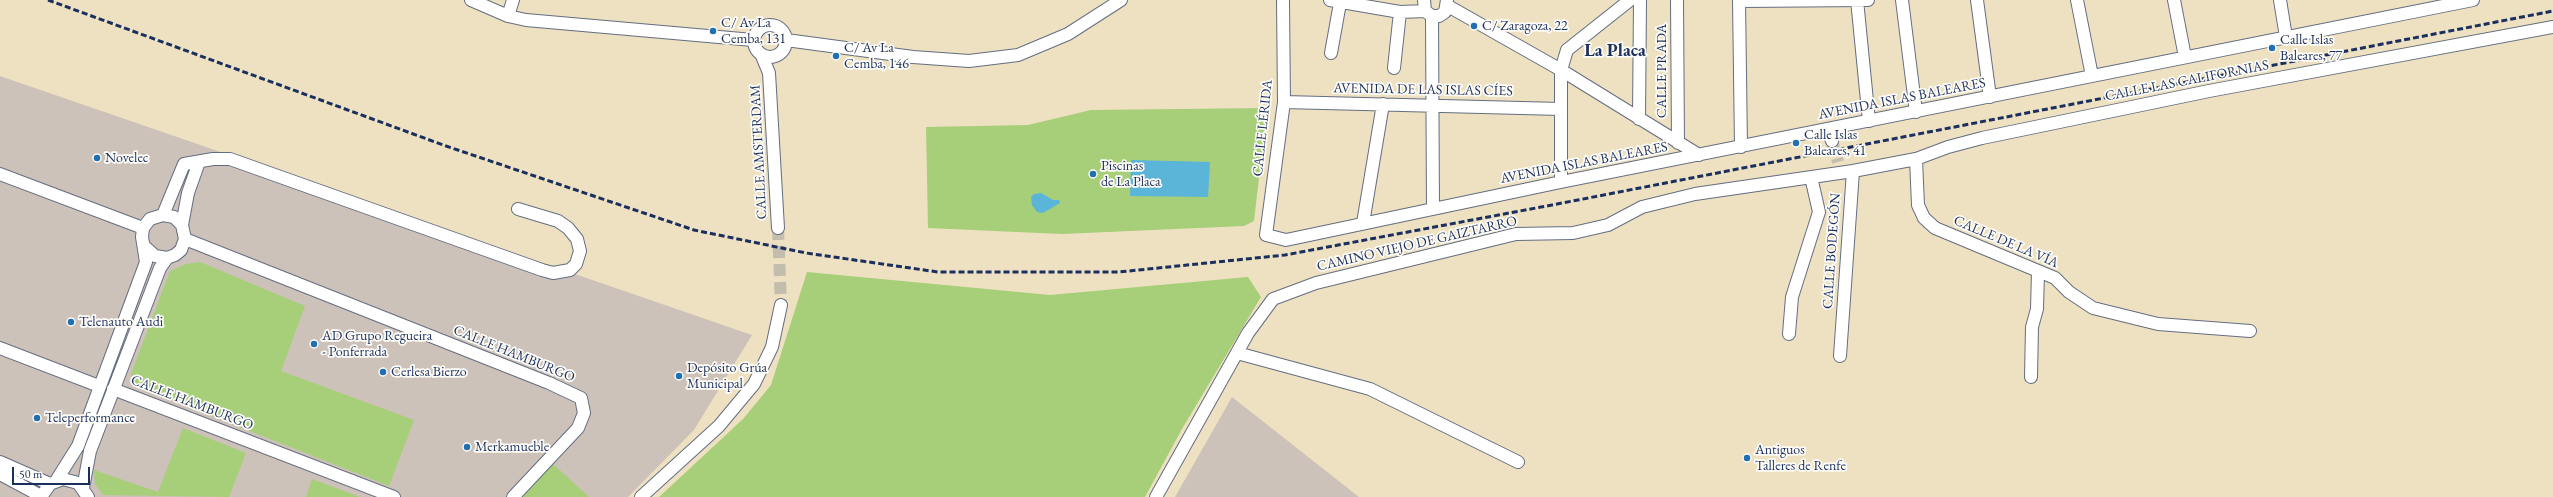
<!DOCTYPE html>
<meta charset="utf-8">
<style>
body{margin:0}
#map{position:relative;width:2553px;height:497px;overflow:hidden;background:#ede1c1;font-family:"EB Garamond",serif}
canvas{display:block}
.scale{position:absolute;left:12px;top:467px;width:78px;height:18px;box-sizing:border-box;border:2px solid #1b2f5e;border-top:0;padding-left:5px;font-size:12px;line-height:14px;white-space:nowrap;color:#1b2f5e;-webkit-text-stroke:3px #fdfcf7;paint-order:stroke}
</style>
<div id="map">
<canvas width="2553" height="497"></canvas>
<div class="scale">50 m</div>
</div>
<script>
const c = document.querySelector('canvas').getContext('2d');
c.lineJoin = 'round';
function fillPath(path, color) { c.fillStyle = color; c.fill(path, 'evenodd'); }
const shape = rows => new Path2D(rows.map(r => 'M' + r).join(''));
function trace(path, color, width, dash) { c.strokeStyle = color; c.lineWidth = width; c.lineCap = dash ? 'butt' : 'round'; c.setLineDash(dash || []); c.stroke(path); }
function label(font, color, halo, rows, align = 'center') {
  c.font = font + ' "EB Garamond",serif'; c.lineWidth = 3.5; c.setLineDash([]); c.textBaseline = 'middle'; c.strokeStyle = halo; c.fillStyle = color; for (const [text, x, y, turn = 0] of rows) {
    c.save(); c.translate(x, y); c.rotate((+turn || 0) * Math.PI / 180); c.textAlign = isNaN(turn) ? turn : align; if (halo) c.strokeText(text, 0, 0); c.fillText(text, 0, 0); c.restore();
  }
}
const industrial = shape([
 [0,76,752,335,694,430,628,497,0,497],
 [1232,397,1359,497,1175,497]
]);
const green = shape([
 [1267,108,1254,221,1244,226,1062,234,928,228,926,127,1028,125,1091,110],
 [200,262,305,306,281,371,414,420,389,486,133,385,131,374,170,271,186,264],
 [807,272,1050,295,1248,277,1261,297,1182,429,1145,497,659,497,743,419,771,385],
 [183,428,246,453,229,497,103,495,95,484,94,470,158,492],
 [552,463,589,497,521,497],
 [312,479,360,497,306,497]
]);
const water = shape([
 [1131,160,1210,162,1208,197,1130,196],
 [1041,193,1053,200,1059,200,1060,203,1043,213,1037,212,1032,205,1031,197,1034,194]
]);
const minorTunnel = shape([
 [1832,141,1838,162],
 [778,228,781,305]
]);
const minor = shape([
 [471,0,508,16,526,20,753,40],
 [1283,0,1284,102,1266,235,1286,240,1561,182,2473,0],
 [1330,0,1400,12,1425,11],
 [1424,0,1425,11,1432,16,1439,16,1445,12,1447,0],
 [1677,0,1678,143],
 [1739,0,1741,147],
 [1857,0,1869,121],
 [1902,0,1916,112],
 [1977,0,1990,97],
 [2077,0,2092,76],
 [2174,0,2185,57],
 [2280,0,2286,37],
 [1739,1,1868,0],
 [1448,6,1561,70,1699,155],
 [508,16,513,0],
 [1432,16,1433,209],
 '754 41a16 16 0 1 1 32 0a16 16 0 1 1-32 0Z',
 [786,40,913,57,969,61,1018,55,1068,34,1121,0],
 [1331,53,1340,3],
 [762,56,769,73,778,228],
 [1394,68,1400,12],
 [1284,102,1561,109],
 [1639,119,1640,0],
 [1828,130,1832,141],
 [1916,159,1918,205,1924,218,1935,228,2055,278,2069,292,2093,308,2158,324,2250,331],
 [1853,171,1916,159,1948,147,1982,138,2209,91,2553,27],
 [0,174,143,228],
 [1561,182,1561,70,1567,50,1630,0],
 [163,215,184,164,213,159,230,159,542,270,553,273,570,270,576,264,580,251,577,239,568,228,558,221,518,209],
 [1363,223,1383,104],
 [182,225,188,193,199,162],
 [185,239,549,383,581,398,584,413,578,428,513,497],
 [1789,334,1792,297,1819,212,1811,177],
 [0,348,99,386],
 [1237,353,1370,389,1518,462],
 [2031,377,2032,327,2037,309,2038,271],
 [113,389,394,497],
 [0,462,50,484],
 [0,474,41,496],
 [56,481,78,446,146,262,142,237,143,228,150,219,163,215,174,217,182,225,185,239,181,250,175,255,167,258,155,256,145,247],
 [83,488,90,451,160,268,167,258],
 [41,497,50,484,63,479,78,483,88,497],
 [641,497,719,426,754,384,772,347,781,305],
 [1156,497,1248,333,1273,299,1316,283,1516,234,1573,233,1608,225,1642,207,1695,194,1853,171,1840,356]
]);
const rail = shape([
 [48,0,446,146,694,230,806,253,938,272,1119,272,1285,255,1552,205,2553,11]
]);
const markers = [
 [1474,26,4,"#1f6fb2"],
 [713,31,4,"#1f6fb2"],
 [2272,48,4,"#1f6fb2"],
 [836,56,4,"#1f6fb2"],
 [1796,143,4,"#1f6fb2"],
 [97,158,4,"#1f6fb2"],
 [1093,174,4,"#1f6fb2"],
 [71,322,4,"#1f6fb2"],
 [314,344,4,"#1f6fb2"],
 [383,372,4,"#1f6fb2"],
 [679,376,4,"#1f6fb2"],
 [37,418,4,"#1f6fb2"],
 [467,447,4,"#1f6fb2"],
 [1747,458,4,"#1f6fb2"]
];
const poiNames = [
 ["C/ Av La",721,23],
 ["Cemba, 131",721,39],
 ["C/ Zaragoza, 22",1482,26],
 ["Calle Islas",2280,40],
 ["Baleares, 77",2280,56],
 ["C/ Av La",844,48],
 ["Cemba, 146",844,64],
 ["Calle Islas",1804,135],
 ["Baleares, 41",1804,151],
 ["Novelec",105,158],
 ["Piscinas",1101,166],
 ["de La Placa",1101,182],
 ["Telenauto Audi",79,322],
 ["AD Grupo Regueira",322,336],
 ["- Ponferrada",322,352],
 ["Depósito Grúa",687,368],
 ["Municipal",687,384],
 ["Cerlesa Bierzo",391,372],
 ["Teleperformance",45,418],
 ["Merkamueble",475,447],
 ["Antiguos",1755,450],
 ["Talleres de Renfe",1755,466]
];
const streetNames = [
 ["CALLE PRADA",1662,71,-90],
 ["CALLE LAS CALIFORNIAS",2187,81,-11],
 ["AVENIDA DE LAS ISLAS CÍES",1423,90,1],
 ["AVENIDA ISLAS BALEARES",1902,99,-11],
 ["CALLE LÉRIDA",1263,128,-84],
 ["CALLE AMSTERDAM",759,152,-93],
 ["AVENIDA ISLAS BALEARES",1584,163,-11],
 ["CALLE DE LA VÍA",2006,242,23],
 ["CAMINO VIEJO DE GAIZTARRO",1417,244,-13],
 ["CALLE BODEGÓN",1832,251,-86],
 ["CALLE HAMBURGO",514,354,22],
 ["CALLE HAMBURGO",192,403,21]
];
const districtNames = [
 ["La Placa",1615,51]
];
fillPath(industrial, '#cdc2b9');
fillPath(green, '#a7ce79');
fillPath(water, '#5ab5d8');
trace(minorTunnel, '#c3bdad', 12, [12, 6]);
trace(minor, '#646d81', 14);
trace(minor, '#fff', 12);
trace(rail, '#1b2f5e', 3, [6, 3]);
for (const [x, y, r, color] of markers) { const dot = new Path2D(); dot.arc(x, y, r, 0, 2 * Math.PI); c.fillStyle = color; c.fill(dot); trace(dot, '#fdfcf7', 1.5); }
label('14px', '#1b2f5e', '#fdfcf7', poiNames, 'left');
label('14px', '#1b2f5e', '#fdfcf7', streetNames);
label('bold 18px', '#1b2f5e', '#fdfcf7', districtNames);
</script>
